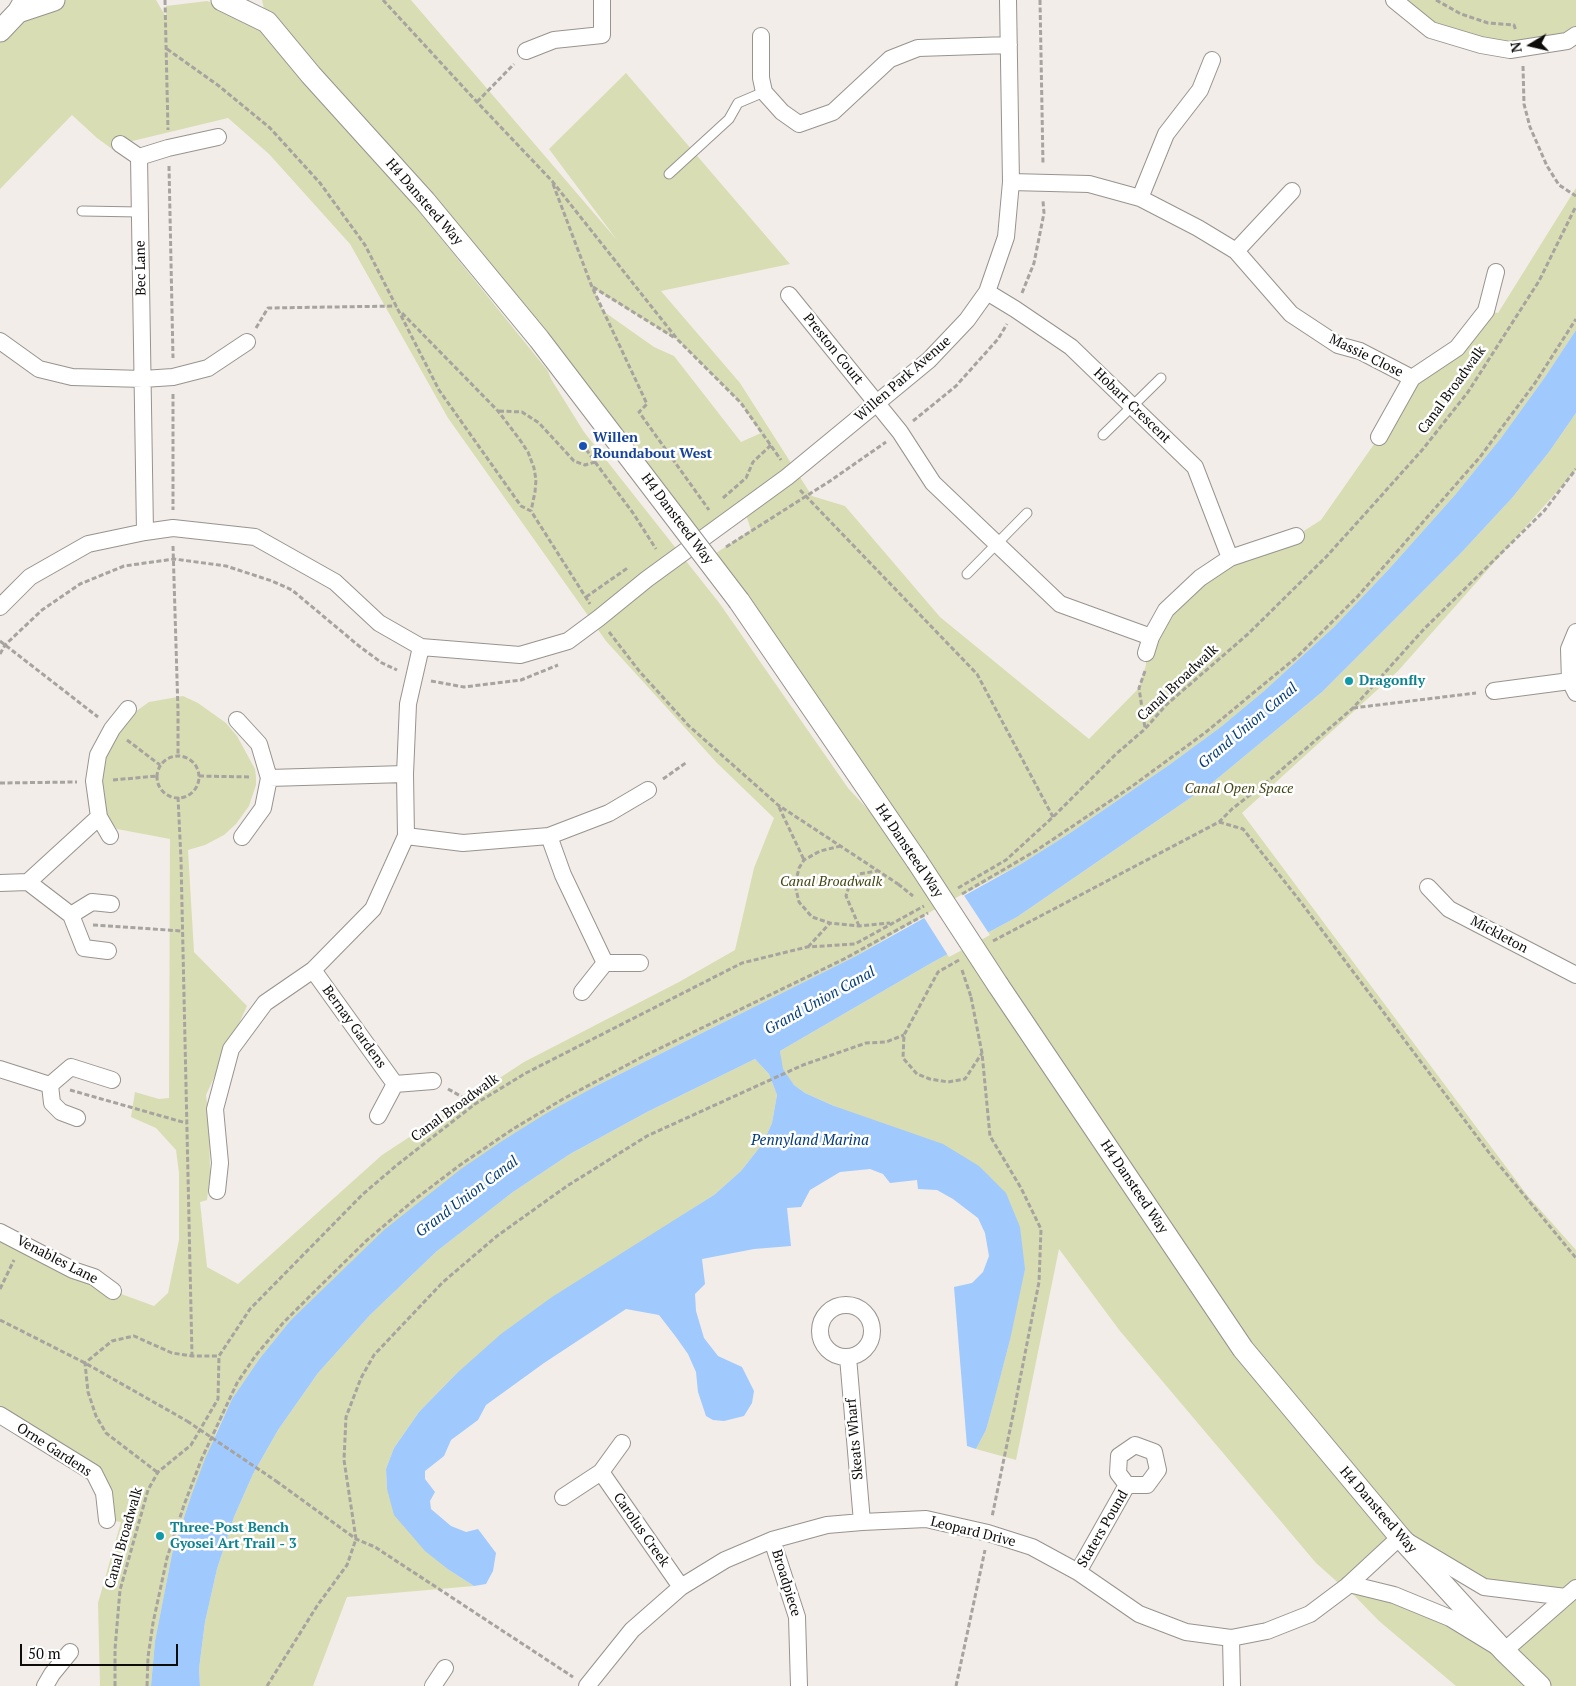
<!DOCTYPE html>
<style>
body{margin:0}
#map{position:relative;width:1576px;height:1686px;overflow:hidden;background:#f2ede8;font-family:"PT Serif",serif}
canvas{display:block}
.north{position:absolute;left:1506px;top:20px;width:50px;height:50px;-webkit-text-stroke:4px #fff;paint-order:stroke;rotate:261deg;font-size:14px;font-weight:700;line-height:20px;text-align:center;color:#0e0c0a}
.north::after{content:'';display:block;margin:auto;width:18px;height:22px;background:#0e0c0a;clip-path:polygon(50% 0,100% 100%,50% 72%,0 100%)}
.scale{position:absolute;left:20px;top:1644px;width:158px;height:22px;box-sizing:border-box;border:2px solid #0e0c0a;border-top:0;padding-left:6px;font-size:15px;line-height:18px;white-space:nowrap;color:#0e0c0a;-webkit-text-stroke:4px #fff;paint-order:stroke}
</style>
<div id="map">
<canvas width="1576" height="1686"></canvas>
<div class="north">N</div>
<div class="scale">50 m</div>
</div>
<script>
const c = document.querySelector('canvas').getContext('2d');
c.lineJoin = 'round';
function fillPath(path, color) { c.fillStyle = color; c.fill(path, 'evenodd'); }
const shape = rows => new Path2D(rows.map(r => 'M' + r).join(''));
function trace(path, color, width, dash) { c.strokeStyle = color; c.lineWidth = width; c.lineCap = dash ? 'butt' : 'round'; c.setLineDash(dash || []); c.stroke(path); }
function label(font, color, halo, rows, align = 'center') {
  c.font = font + ' "PT Serif",serif'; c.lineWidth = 5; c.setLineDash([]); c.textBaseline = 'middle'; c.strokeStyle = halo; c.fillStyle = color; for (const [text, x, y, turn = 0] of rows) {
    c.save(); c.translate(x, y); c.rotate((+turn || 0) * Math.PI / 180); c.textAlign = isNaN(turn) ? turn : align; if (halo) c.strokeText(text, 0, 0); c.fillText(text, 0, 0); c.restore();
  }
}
const green = shape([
 [54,0,156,0,166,17,166,6,207,1,227,8,258,28,409,199,548,371,551,379,584,432,720,604,848,788,913,858,707,559,751,530,744,509,695,543,267,22,262,0,411,0,617,240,549,149,626,73,790,264,661,291,740,383,812,496,845,506,940,617,1089,739,1139,688,1146,665,1146,653,1151,637,1200,578,1296,536,1321,520,1379,437,1412,378,1486,311,1498,313,1576,188,1576,330,1545,377,1501,438,1455,495,1389,569,1334,627,1264,691,1222,726,1169,765,1070,833,1021,864,945,904,856,956,596,1086,505,1139,290,1321,260,1358,232,1399,217,1431,191,1496,172,1554,155,1641,151,1686,100,1686,98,1603,121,1522,107,1520,94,1473,0,1415,0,1232,113,1291,154,1306,168,1293,179,1240,179,1173,176,1150,156,1128,131,1117,135,1092,159,1099,169,1098,170,839,117,829,106,816,99,781,104,757,128,717,149,702,183,696,198,703,226,723,237,736,255,769,256,777,256,785,249,806,236,824,224,835,205,845,188,850,194,952,247,1006,206,1095,209,1119,210,1175,207,1200,200,1202,207,1267,238,1284,382,1155,524,1062,679,982,735,950,754,868,774,818,717,763,606,641,448,418,350,244,269,154,228,118,120,144,112,149,97,138,72,115,0,189,0,31],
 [593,288,678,340,741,403,761,433,741,442,674,356,654,347,603,311],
 [1394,0,1576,0,1576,35,1539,46,1455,38],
 [1576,413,1576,470,1398,671,1242,813,1527,1195,1576,1250,1576,1686,1456,1686,1379,1621,1346,1587,1344,1588,1316,1563,1120,1331,1059,1249,1016,1460,976,1449,986,1430,1010,1340,1020,1227,834,1106,805,1093,794,1085,782,1069,780,1051,933,962,1017,917,1212,783,1322,692,1460,554,1512,498,1549,452],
 [1400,1537,1484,1587,1566,1598,1504,1650,1394,1595,1346,1587],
 [755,1059,769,1074,777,1095,772,1123,763,1143,741,1171,714,1195,666,1226,456,1374,419,1412,394,1448,386,1469,387,1489,449,1570,474,1586,347,1597,313,1686,200,1686,199,1669,205,1622,217,1569,234,1517,253,1474,278,1430,318,1373,370,1315,437,1251,513,1192,570,1154,647,1112]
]);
const water = shape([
 [1576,330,1576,413,1549,452,1512,498,1460,554,1322,692,1212,783,1017,917,933,962,780,1051,783,1069,794,1085,805,1093,834,1106,943,1144,979,1166,1006,1193,1020,1227,1025,1269,1010,1340,994,1401,986,1430,976,1449,967,1446,954,1287,972,1283,983,1272,989,1256,985,1233,978,1218,953,1199,937,1190,918,1189,917,1180,890,1183,883,1174,870,1169,840,1172,810,1190,801,1207,787,1208,791,1246,754,1249,702,1259,705,1284,695,1294,696,1311,704,1338,718,1356,742,1367,754,1391,752,1403,744,1416,724,1421,713,1420,706,1416,698,1392,696,1372,688,1354,676,1337,659,1315,626,1309,544,1363,486,1405,478,1420,451,1440,444,1456,425,1471,425,1479,435,1492,430,1501,431,1509,451,1526,466,1532,478,1529,496,1553,493,1571,486,1584,474,1586,449,1570,425,1551,394,1515,387,1489,386,1469,394,1448,419,1412,456,1374,501,1334,552,1297,714,1195,741,1171,763,1143,772,1123,777,1095,769,1074,755,1059,647,1112,570,1154,513,1192,437,1251,370,1315,318,1373,278,1430,253,1474,234,1517,217,1569,205,1622,199,1669,200,1686,151,1686,155,1641,172,1554,191,1496,205,1459,232,1399,260,1358,290,1321,384,1230,461,1169,505,1139,547,1113,596,1086,856,956,1021,864,1070,833,1169,765,1222,726,1264,691,1334,627,1389,569,1455,495,1501,438,1545,377]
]);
const pier = shape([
 [963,894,990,935,949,957,923,916]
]);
const path = shape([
 [165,0,168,130],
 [383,0,477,102,552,181,678,340,741,403,781,460],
 [1040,0,1043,164],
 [1436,0,1461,14,1488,23,1514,25,1516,31],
 [167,49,219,86,270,128,320,183,365,245,439,390,521,506,531,511,590,604],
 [1523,66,1524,104,1530,127,1547,166,1559,185,1576,196],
 [477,102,514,64],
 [169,166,173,358],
 [553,184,592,287,647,404,639,412,709,510],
 [593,287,675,338],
 [1022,293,1034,263,1044,213,1043,201],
 [402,313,498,411,520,440,528,452,534,468,536,480,535,492,531,511],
 [256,328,268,308,397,306],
 [173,394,173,510],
 [499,411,522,412,539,423,574,461,585,465,595,462,581,442],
 [913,421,956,386,998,339,1007,324],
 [595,462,633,513,656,549],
 [800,490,977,674,1053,817],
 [723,498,746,478,753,462,771,445],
 [173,546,178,711,178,756],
 [726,547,830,481,886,442],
 [586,597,629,567],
 [609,632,640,672,689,726,778,805,898,884],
 [0,641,98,717],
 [0,654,5,645,42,610,80,584,124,566,174,559,226,566,272,581,292,590,359,646,382,663,397,670],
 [1145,671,1139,688,1145,728],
 [431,681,464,687,521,680,558,665],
 [1353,708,1476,693],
 [127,740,160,765],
 '157 777a21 21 0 1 1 42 0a21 21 0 1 1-42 0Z',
 [199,776,251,777],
 [663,779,687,762],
 [113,780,157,776],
 [0,783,77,782],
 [178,797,181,860,192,1356],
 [779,807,804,860],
 [1219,822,1243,829,1300,901,1490,1154,1576,1258],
 [841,846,820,851,804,860,799,868,795,885,799,902,812,917,830,923,859,926,890,923],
 [958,888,1006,860,1053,817,1116,754,1145,729,1166,705,1248,634,1326,557,1364,515,1423,449,1468,392,1539,281,1576,206],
 [962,894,1037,850,1131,787,1206,732,1298,656,1358,596,1480,457,1535,383,1576,319],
 [93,925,182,931],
 [859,926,846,896,850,883,859,874,877,871],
 [993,941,1219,822,1232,809,1273,777,1353,708,1424,629,1544,511,1576,469],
 [808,947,830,923],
 [959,960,938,972,904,1035,903,1058,917,1074,930,1079,948,1082,965,1079,982,1053],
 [971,997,982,1053,990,1136,1021,1188,1041,1229,1039,1282,1014,1410,992,1517],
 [448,1089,475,1104],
 [70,1090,186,1123],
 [0,1289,14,1260],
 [0,1320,85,1363,187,1421],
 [157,1472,106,1433,96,1416,88,1392,85,1363,112,1341,134,1336,172,1353,192,1356,219,1356],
 [276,1481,356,1539,375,1547,573,1677],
 [115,1686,115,1649,120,1590,148,1490,158,1472,191,1445,218,1399,219,1356,250,1309,363,1194,397,1165,475,1104,526,1073,742,963,807,947,855,944,924,906],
 [147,1686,148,1657,153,1623,167,1558,184,1505,202,1458,237,1383,256,1355,283,1323,315,1291,366,1241,414,1200,460,1165,513,1129,563,1099,642,1057,844,959,928,913],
 [267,1686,317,1606,347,1565,356,1539,344,1460,346,1417,361,1378,374,1355,443,1282,497,1236,567,1186,647,1136,803,1065,866,1043,886,1042,904,1035],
 [956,1686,985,1550]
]);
const service = shape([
 [669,174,729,119,738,103,764,92],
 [82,211,140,212],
 [1103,435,1161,378],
 [967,574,1027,513]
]);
const minor = shape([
 [1394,0,1431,30,1481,45,1510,50,1567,41,1576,35],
 [761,36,761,78,764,92,782,112,799,124,833,112,890,59,918,48,1009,45],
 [526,51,554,40,602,35,602,0],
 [120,144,139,157,168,148,218,137],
 [139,157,145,532],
 [1011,182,1089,184,1140,198,1198,228,1236,251,1291,314,1338,345,1360,351,1412,378],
 [1140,198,1166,134,1200,90,1212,60],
 [1236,251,1292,191],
 [987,292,1015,309,1071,347,1195,467,1230,558],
 [789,295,900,432,933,483,1060,604,1151,637],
 [0,341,39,369,72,377,143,379,173,377,208,368,247,342],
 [1379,437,1412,378,1457,348,1486,311,1496,272],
 [0,607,30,577,88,544,145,532,173,528,255,537,335,582,379,623,421,647,520,655,568,641,599,618,647,579,787,477,929,360,967,320,987,292,1006,237,1011,182,1008,0],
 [1576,632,1569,649,1570,681,1576,693],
 [1146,653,1151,637,1166,610,1200,578,1230,558,1296,536],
 [1494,691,1570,681],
 [237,720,259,744,269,778,263,808,242,837],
 [269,778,405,774],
 [110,836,99,817,94,781,98,755,112,729,128,709],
 [406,836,463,843,549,836,609,813,648,790],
 [549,836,563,875,605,963],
 [28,882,71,915,84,948,108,951],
 [0,883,28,882,99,817],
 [1428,887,1449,909,1576,975],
 [71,915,92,902,111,904],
 [313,970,395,1084],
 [582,992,605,963,640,963],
 [0,1069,50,1085],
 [378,1116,395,1084,433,1081],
 [77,1118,61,1112,52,1103,50,1085,71,1067,112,1080],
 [217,1191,220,1163,215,1109,231,1049,265,1003,313,970,373,909,406,836,405,774,408,704,421,647],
 [0,1232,73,1270,94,1277,113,1291],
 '820 1331a26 26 0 1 1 52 0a26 26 0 1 1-52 0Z',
 [848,1357,862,1522],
 [0,1415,94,1473,104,1493,107,1520],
 [601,1472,622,1443],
 [563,1497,601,1472,681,1587],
 [772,1540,797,1617,799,1686],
 [1078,1572,1127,1485,1147,1485,1158,1470,1154,1452,1135,1445,1119,1456,1118,1473,1127,1485],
 [1349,1584,1394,1595,1450,1618,1504,1651,1576,1588],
 [1231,1638,1232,1686],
 [45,1686,52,1674,70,1652],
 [433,1686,445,1668],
 [587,1686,632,1630,681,1587,725,1560,772,1540,827,1525,862,1522,926,1519,988,1533,1032,1547,1078,1572,1139,1614,1186,1632,1231,1638,1267,1631,1310,1614,1346,1587,1400,1537,1484,1587,1566,1597]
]);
const tertiary = shape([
 [222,0,267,22,311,75,425,201,539,339,636,466],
 [18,12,54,0],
 [0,31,18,12,25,0],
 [739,601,917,861],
 [998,985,1243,1349,1400,1537,1504,1651,1540,1686]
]);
const pathBridge = shape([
 [898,884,913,896],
 [962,970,971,997],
 [187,1421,276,1481]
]);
const tertiaryBridge = shape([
 [636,466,739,601],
 [917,861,998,985]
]);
const markers = [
 [583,446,5,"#1a4fb4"],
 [1349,681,5,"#0f9aa8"],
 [160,1536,5,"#0f9aa8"]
];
const streetNames = [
 ["H4 Dansteed Way",424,202,49],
 ["Bec Lane",141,268,-91],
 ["Preston Court",833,349,51],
 ["Massie Close",1366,356,26],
 ["Willen Park Avenue",903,379,-41],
 ["Canal Broadwalk",1452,390,-54],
 ["Hobart Crescent",1132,406,44],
 ["H4 Dansteed Way",677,519,53],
 ["Canal Broadwalk",1178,683,-43],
 ["H4 Dansteed Way",909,851,56],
 ["Mickleton",1499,935,28],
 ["Bernay Gardens",354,1027,54],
 ["Canal Broadwalk",455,1108,-36],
 ["H4 Dansteed Way",1134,1187,56],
 ["Venables Lane",57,1260,27],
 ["Skeats Wharf",855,1439,-95],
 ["Orne Gardens",54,1450,33],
 ["H4 Dansteed Way",1378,1510,49],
 ["Staters Pound",1103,1529,-60],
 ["Carolus Creek",641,1530,55],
 ["Leopard Drive",973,1532,14],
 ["Canal Broadwalk",124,1538,-74],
 ["Broadpiece",786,1583,73]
];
const transitNames = [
 ["Willen",593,438],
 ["Roundabout West",593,454]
];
const cultureNames = [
 ["Dragonfly",1359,681],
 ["Three-Post Bench",170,1528],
 ["Gyosei Art Trail - 3",170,1544]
];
const parkNames = [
 ["Canal Open Space",1239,789],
 ["Canal Broadwalk",831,882]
];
const waterNames = [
 ["Grand Union Canal",1248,726,-40],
 ["Grand Union Canal",820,1001,-29],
 ["Pennyland Marina",810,1141],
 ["Grand Union Canal",467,1197,-37]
];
fillPath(green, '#d9ddb3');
fillPath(water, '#a0c9fd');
fillPath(pier, '#f2ede8');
trace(service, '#98938e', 11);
trace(minor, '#98938e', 18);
trace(tertiary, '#98938e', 23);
trace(path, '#a7a39f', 3, [5, 2.5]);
trace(service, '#fff', 9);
trace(minor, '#fff', 16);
trace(tertiary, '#fff', 21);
trace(tertiaryBridge, '#98938e', 23, []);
trace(pathBridge, '#a7a39f', 3, [5, 2.5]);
trace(tertiaryBridge, '#fff', 21);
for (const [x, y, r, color] of markers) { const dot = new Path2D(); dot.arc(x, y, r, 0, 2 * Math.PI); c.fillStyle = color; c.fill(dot); trace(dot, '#fff', 2); }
label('14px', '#0e0c0a', '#fff', streetNames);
label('bold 14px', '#164399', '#fff', transitNames, 'left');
label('bold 14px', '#0d838f', '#fff', cultureNames, 'left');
label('italic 14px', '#434514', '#fff', parkNames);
label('italic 15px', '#043d7a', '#fff', waterNames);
</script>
